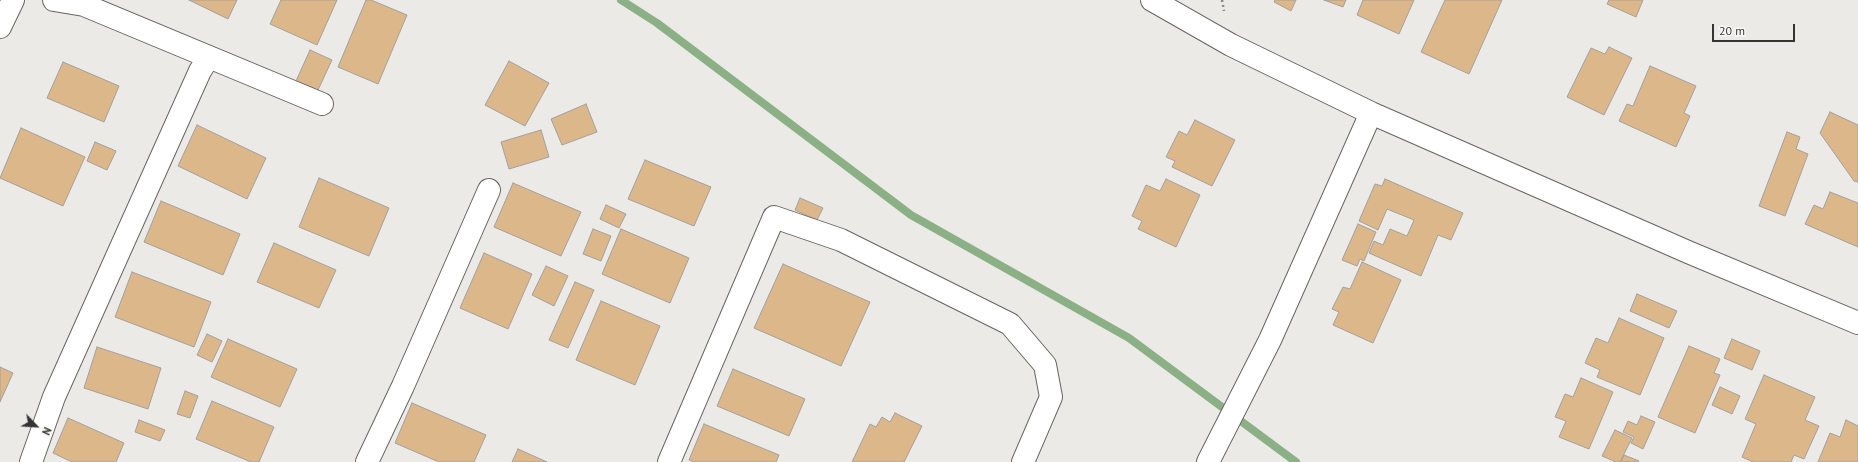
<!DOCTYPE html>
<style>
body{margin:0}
#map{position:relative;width:1858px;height:462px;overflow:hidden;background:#ebeae6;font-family:"PT Sans",sans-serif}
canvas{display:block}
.north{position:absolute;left:16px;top:406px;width:40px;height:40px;-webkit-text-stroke:3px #f8f7f3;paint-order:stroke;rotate:115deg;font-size:11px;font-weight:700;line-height:16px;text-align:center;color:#343433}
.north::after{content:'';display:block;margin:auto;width:14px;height:18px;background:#343433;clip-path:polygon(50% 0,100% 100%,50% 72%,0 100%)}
.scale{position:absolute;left:1712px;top:24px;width:83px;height:18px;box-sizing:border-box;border:2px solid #343433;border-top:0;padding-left:5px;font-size:12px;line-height:14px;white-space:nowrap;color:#343433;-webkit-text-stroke:3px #f8f7f3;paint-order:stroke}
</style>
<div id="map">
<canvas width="1858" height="462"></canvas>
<div class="north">N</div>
<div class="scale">20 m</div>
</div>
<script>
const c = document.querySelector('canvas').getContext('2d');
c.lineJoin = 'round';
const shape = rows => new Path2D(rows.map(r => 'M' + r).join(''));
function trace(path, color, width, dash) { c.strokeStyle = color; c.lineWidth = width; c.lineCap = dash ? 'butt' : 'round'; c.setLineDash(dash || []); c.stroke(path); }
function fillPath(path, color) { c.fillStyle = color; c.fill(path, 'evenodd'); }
const stream = shape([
 [621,0,657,23,911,215,1129,338,1296,462]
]);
const building = shape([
 [189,0,237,0,228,19,189,0],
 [281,0,337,0,317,45,270,24,281,0],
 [366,0,371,0,407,15,378,84,338,67,366,0],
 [1275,0,1296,0,1291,11,1274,2,1275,0],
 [1324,0,1346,0,1343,7,1324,0],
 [1363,0,1414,0,1399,34,1357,15,1363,0],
 [1445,0,1502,0,1469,74,1421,52,1445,0],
 [1609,0,1643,0,1636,17,1607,4,1609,0],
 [1609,47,1632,58,1604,115,1567,97,1591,48,1605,54,1609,47],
 [310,50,332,60,318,90,296,81,310,50],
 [509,61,549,83,525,126,485,105,509,61],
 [63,62,119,86,104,122,47,98,63,62],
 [1650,66,1696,86,1684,113,1690,116,1676,147,1619,121,1627,104,1633,106,1650,66],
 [586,104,597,132,562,145,551,119,586,104],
 [1830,112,1858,125,1858,182,1854,181,1820,133,1830,112],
 [1195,120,1235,140,1212,186,1172,167,1175,161,1166,157,1179,131,1187,135,1195,120],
 [197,125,266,158,247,199,178,166,197,125],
 [21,128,85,157,63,206,0,178,21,128],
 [541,130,549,157,509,169,501,142,541,130],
 [1787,132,1800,137,1796,149,1808,154,1785,216,1759,206,1787,132],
 [95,142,116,151,107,170,87,161,95,142],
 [645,160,711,187,694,226,628,199,645,160],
 [319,178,389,208,369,256,299,227,319,178],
 [1166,179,1200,195,1176,247,1138,229,1142,221,1132,216,1146,185,1160,191,1166,179],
 [1385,179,1463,213,1451,240,1438,235,1421,276,1369,253,1374,241,1383,245,1390,229,1407,236,1414,220,1387,209,1378,230,1359,221,1375,184,1382,186,1385,179],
 [513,183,581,212,561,256,494,227,513,183],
 [1830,192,1858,203,1858,247,1805,224,1814,205,1823,209,1830,192],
 [800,198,823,208,817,220,795,210,800,198],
 [161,201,240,234,223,275,144,242,161,201],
 [606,205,626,214,619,228,600,219,606,205],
 [1358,224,1376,232,1364,261,1360,259,1357,266,1342,260,1358,224],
 [593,229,611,236,601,261,583,254,593,229],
 [621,229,689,258,670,303,602,274,621,229],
 [274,243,336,270,319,308,257,282,274,243],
 [484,253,532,274,508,329,460,308,484,253],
 [1362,262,1401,280,1373,343,1333,325,1339,312,1332,309,1343,287,1350,289,1362,262],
 [783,264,870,302,841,366,754,328,783,264],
 [546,266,568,276,554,306,532,295,546,266],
 [132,272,211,302,194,347,115,317,132,272],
 [575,282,594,290,568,348,549,340,575,282],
 [1637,294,1677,311,1669,328,1630,311,1637,294],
 [601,301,660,326,635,385,576,360,601,301],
 [1619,318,1664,338,1640,395,1597,377,1600,370,1585,363,1596,338,1608,343,1619,318],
 [207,334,222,341,212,362,197,355,207,334],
 [228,339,297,369,280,407,211,377,228,339],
 [1732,339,1760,351,1752,370,1724,358,1732,339],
 [1689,346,1720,359,1714,373,1720,375,1695,433,1658,417,1689,346],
 [97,347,161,368,148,409,84,388,97,347],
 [0,367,13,373,0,402,0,367],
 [733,369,805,399,789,436,717,406,733,369],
 [1764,375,1815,397,1805,420,1819,426,1804,459,1794,455,1791,462,1753,462,1742,457,1756,424,1745,419,1764,375],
 [1581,378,1613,392,1589,449,1559,437,1566,421,1555,417,1565,394,1573,397,1581,378],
 [1720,387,1740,396,1732,414,1712,405,1720,387],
 [185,391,198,396,190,418,177,414,185,391],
 [212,401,274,427,259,462,251,462,196,439,212,401],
 [412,403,486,435,474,462,439,462,395,443,412,403],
 [895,413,922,426,904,462,852,462,870,424,876,427,882,417,890,422,895,413],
 [1641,416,1655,422,1643,449,1631,443,1634,437,1623,432,1628,421,1637,425,1641,416],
 [68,418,124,443,116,462,72,462,53,453,68,418],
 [139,420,165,430,160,441,135,432,139,420],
 [1846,420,1858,426,1858,462,1818,462,1830,433,1840,437,1846,420],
 [704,424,779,455,776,462,694,462,689,460,704,424],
 [1615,430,1632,438,1620,462,1616,462,1602,456,1615,430],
 [518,449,547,462,512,462,518,449],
 [1624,455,1639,461,1638,462,1621,462,1624,455]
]);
const path = shape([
 [1222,0,1224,11]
]);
const minor = shape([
 [54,0,84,5,322,104],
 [1152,0,1231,45,1371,113,1688,252,1858,323],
 [0,27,13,0],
 [31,462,54,397,200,71,209,57],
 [367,462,403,386,489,190],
 [669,462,774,217,841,240,1010,324,1045,365,1051,397,1023,462],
 [1208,462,1270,340,1371,113]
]);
trace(stream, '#8cb085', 8);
fillPath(building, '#dcb78a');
trace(building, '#a3a09d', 1);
trace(minor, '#666561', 24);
trace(path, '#888785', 2.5, [2, 3]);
trace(minor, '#fff', 22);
</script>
